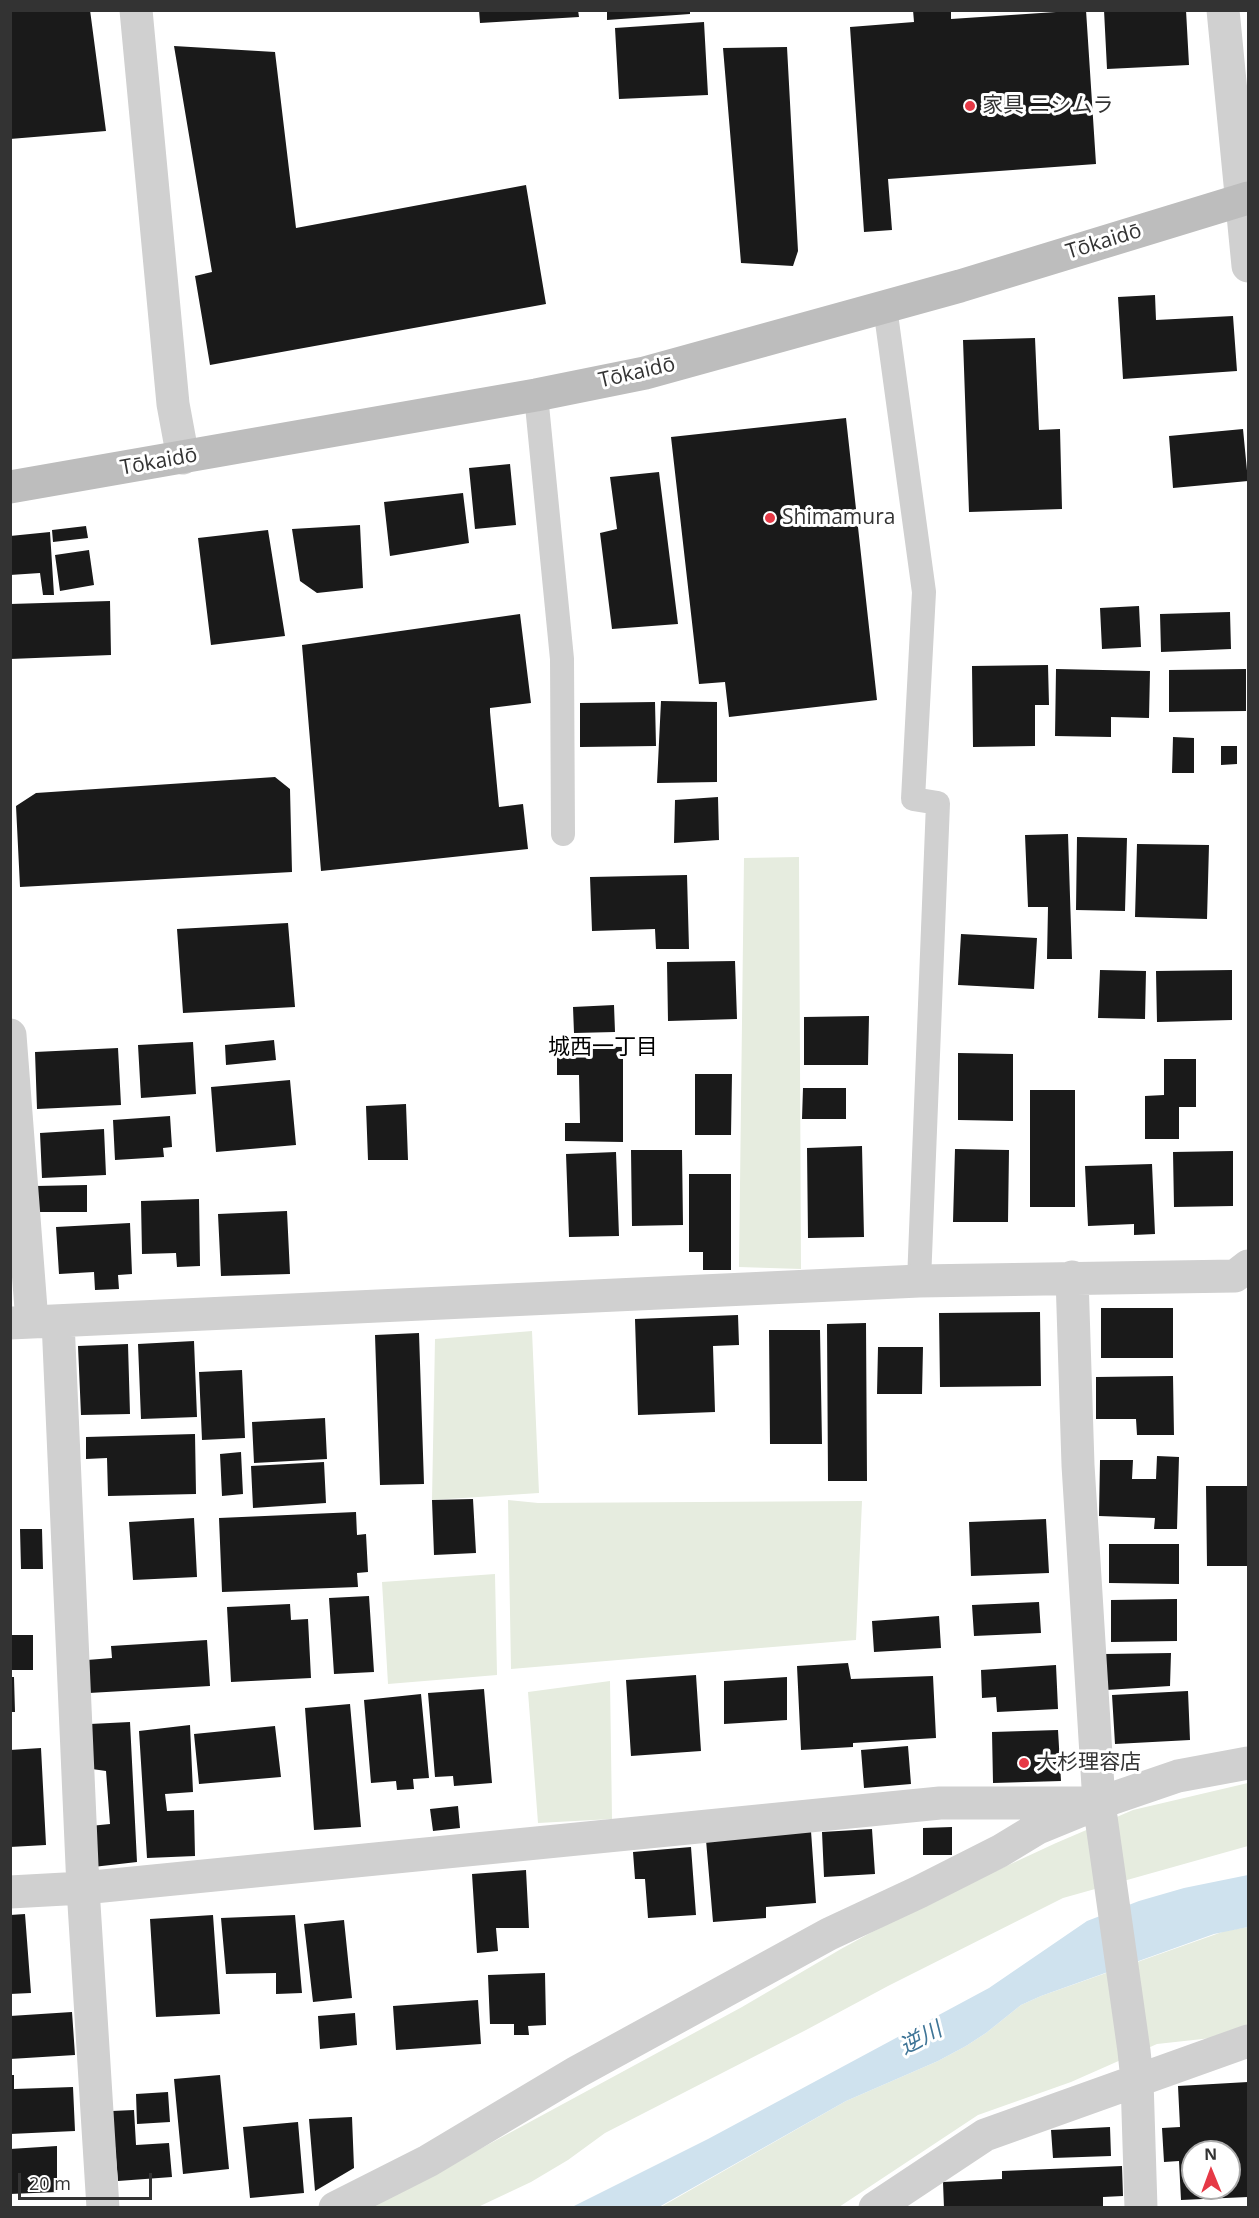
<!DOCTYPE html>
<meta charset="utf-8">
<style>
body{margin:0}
#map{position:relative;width:1259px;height:2218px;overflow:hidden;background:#fff;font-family:"Open Sans",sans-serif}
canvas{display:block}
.frame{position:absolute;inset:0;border:12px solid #333;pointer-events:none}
.north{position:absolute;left:1181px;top:2140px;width:60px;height:60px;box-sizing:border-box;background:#fff;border:2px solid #adadad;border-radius:50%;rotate:359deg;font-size:16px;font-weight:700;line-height:24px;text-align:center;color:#333}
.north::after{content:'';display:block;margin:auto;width:21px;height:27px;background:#e63946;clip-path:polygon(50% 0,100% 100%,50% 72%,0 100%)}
.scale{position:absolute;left:18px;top:2173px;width:134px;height:27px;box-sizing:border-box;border:3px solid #333;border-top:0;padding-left:8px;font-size:18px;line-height:21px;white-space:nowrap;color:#333;-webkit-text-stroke:4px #fff;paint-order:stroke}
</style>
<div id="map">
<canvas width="1259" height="2218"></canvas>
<div class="frame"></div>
<div class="north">N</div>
<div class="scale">20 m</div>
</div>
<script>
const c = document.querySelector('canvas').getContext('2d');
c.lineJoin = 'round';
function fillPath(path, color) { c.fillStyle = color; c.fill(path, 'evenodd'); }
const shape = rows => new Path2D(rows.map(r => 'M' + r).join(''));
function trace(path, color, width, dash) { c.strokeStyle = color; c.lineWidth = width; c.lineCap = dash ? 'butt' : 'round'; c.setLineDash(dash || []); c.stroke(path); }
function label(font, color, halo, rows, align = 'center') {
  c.font = font + ' "Open Sans","Noto Sans JP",sans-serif'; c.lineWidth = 6; c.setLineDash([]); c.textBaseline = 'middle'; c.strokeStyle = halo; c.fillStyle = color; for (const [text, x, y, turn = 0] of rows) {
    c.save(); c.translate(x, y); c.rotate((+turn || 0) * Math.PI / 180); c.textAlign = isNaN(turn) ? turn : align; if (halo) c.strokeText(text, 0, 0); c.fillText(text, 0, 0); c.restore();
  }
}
const green = shape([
 [799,857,801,1269,739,1267,744,858],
 [532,1331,539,1493,432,1500,435,1339],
 [508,1500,538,1503,862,1501,856,1640,511,1669],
 [495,1574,497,1675,388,1684,382,1582],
 [610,1681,612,1819,538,1823,528,1692],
 [1248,1783,1248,1846,1063,1898,888,1986,806,2030,605,2133,568,2160,531,2182,478,2207,371,2208,742,2007,841,1949,916,1908,1056,1843,1133,1810],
 [1248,1927,1248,2034,1157,2044,1071,2082,978,2115,839,2207,659,2208,846,2101,938,2061,966,2046,986,2033,1021,2005,1041,1996,1225,1931]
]);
const water = shape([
 [1248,1875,1248,1927,1214,1934,1041,1996,1021,2005,986,2033,966,2046,938,2061,846,2101,659,2207,570,2208,708,2139,989,1988,1087,1921,1139,1901,1184,1888]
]);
const building = shape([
 [10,10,90,10,106,131,10,139],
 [479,10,578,10,579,17,480,23],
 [607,10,690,10,690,14,607,20],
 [913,10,951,10,951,19,1086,10,1096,164,888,179,892,230,864,232,850,27,914,22],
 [1104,10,1186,10,1189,65,1107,69],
 [704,22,708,95,619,99,615,28],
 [174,46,275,52,296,228,526,185,546,304,210,365,195,276,212,272],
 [787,47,798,251,793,266,741,263,723,48],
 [1155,295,1156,320,1233,316,1237,371,1123,379,1118,297],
 [1035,338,1039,430,1060,429,1062,509,969,512,963,340],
 [846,418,877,700,729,717,725,682,699,684,671,437],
 [1243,429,1248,481,1173,488,1169,436],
 [510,464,516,525,475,529,469,468],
 [659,472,678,624,612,629,600,533,617,529,610,477],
 [463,493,469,543,390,556,384,502],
 [360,525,363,588,317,593,300,581,292,529],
 [86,526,88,538,53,542,52,530],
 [268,530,285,636,211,645,198,538],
 [50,532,54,595,43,595,40,573,10,575,10,536],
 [89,550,94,585,60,591,55,555],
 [110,601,111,655,10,659,10,604],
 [1139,606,1141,647,1102,649,1100,608],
 [1230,612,1231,649,1161,652,1160,614],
 [520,614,531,703,490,708,490,712,499,807,523,804,528,849,321,871,302,645],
 [1048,665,1049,705,1035,705,1035,746,973,747,972,666],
 [1056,669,1150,671,1149,718,1111,717,1111,737,1055,736],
 [1246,669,1246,711,1169,712,1169,670],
 [661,701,717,702,717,782,657,783],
 [655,702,656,746,580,747,580,703],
 [1173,737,1194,738,1194,773,1172,773],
 [1221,746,1237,746,1237,764,1221,765],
 [275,777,290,789,292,872,20,887,16,806,36,793],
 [718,797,719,840,674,843,675,800],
 [1068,834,1072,959,1047,959,1048,907,1028,907,1025,835],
 [1077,837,1127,838,1125,911,1076,910],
 [1137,844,1209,845,1207,919,1135,917],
 [687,875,689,949,656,949,655,929,592,931,590,877],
 [288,923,295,1007,183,1013,177,929],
 [961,934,1037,938,1034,989,958,985],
 [735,961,737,1019,668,1021,667,962],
 [1100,970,1146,971,1145,1019,1098,1018],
 [1232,970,1232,1020,1157,1022,1156,971],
 [614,1005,615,1032,574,1033,573,1007],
 [869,1016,868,1065,804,1065,804,1017],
 [274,1040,276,1060,226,1065,225,1045],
 [193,1042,196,1094,141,1098,138,1045],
 [557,1046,623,1047,623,1142,565,1141,565,1123,580,1123,579,1075,557,1075],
 [118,1048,121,1105,37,1109,35,1052],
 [958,1053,1013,1054,1013,1121,958,1120],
 [1164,1059,1196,1059,1196,1107,1179,1107,1179,1139,1145,1139,1145,1096,1164,1095],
 [695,1074,732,1074,731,1135,695,1135],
 [290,1080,296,1145,216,1152,211,1087],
 [803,1088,846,1088,846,1119,802,1119],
 [1030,1090,1075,1090,1075,1207,1030,1207],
 [406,1104,408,1160,368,1160,366,1106],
 [170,1116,172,1147,163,1148,164,1157,115,1160,113,1120],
 [104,1129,106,1175,42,1178,40,1133],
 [862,1146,864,1237,808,1238,807,1148],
 [955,1149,1009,1150,1008,1222,953,1222],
 [631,1150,682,1150,683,1225,632,1226],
 [1233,1151,1233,1206,1174,1207,1173,1152],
 [616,1152,619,1236,569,1237,566,1154],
 [1152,1164,1155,1234,1134,1235,1134,1224,1088,1226,1085,1166],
 [689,1174,731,1174,731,1270,703,1270,703,1252,689,1252],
 [87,1185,87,1212,36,1212,36,1186],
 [199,1199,200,1266,177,1267,176,1253,142,1254,141,1201],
 [287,1211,290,1274,221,1276,218,1214],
 [130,1223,132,1274,118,1275,119,1289,95,1290,94,1272,59,1274,56,1227],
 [1101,1308,1173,1308,1173,1358,1101,1358],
 [1040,1312,1041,1386,940,1387,939,1313],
 [738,1315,739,1345,713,1346,715,1412,638,1415,635,1319],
 [866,1323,867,1481,828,1481,827,1324],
 [769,1330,820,1330,822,1444,770,1444],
 [419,1333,424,1484,380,1485,375,1335],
 [194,1341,197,1417,141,1419,138,1344],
 [128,1344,130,1414,81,1415,78,1346],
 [878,1347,923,1347,922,1394,877,1394],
 [242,1370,245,1438,202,1440,199,1372],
 [1173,1376,1174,1435,1137,1435,1136,1419,1096,1419,1096,1377],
 [325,1418,327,1459,254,1463,252,1422],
 [195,1434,196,1494,108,1496,107,1458,86,1459,86,1437],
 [241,1452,243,1494,222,1496,220,1454],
 [1157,1456,1179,1457,1177,1529,1154,1529,1155,1518,1099,1516,1100,1460,1133,1460,1132,1479,1156,1479],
 [324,1462,326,1503,253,1508,251,1466],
 [1206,1486,1248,1486,1248,1566,1207,1566],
 [473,1499,476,1553,434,1555,432,1500],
 [356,1512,357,1535,366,1534,368,1572,357,1573,358,1587,222,1592,219,1518],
 [194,1518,197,1577,133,1580,129,1522],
 [1046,1519,1049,1573,971,1576,969,1522],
 [20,1529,42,1529,43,1569,21,1569],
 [1109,1544,1179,1544,1179,1584,1109,1583],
 [369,1596,374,1672,334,1674,329,1598],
 [1177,1599,1177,1641,1111,1642,1111,1600],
 [1039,1602,1041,1633,974,1636,972,1605],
 [290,1604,291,1620,308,1619,311,1678,231,1682,227,1607],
 [939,1616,941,1648,874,1652,872,1621],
 [10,1635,33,1635,33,1670,10,1670],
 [207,1640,210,1686,89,1693,87,1660,112,1658,111,1646],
 [1171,1653,1170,1686,1106,1690,1105,1654],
 [848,1663,851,1679,933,1676,936,1738,853,1743,853,1747,801,1750,797,1666],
 [1056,1665,1058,1709,997,1712,996,1697,982,1698,981,1670],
 [696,1675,701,1751,631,1756,626,1680],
 [10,1677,14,1677,15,1712,10,1712],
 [787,1677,787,1720,724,1724,724,1681],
 [484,1689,492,1783,454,1786,453,1776,435,1777,428,1693],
 [1188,1691,1190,1740,1115,1744,1112,1695],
 [421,1694,429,1778,413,1779,414,1789,397,1790,396,1781,371,1783,364,1700],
 [350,1704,361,1827,314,1830,305,1708],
 [130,1722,137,1862,93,1867,90,1826,110,1824,106,1771,92,1769,90,1724],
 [190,1725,193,1792,165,1794,167,1811,194,1810,195,1856,147,1858,139,1731],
 [275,1726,281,1777,199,1784,194,1734],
 [1058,1730,1061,1781,993,1783,992,1732],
 [908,1746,911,1784,864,1788,861,1750],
 [41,1748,46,1845,10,1847,10,1750],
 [458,1806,460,1828,433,1831,430,1809],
 [952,1827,952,1855,923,1855,923,1828],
 [872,1829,875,1874,824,1877,822,1832],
 [811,1831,816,1903,766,1907,766,1918,713,1922,706,1840],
 [691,1847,696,1915,648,1918,645,1879,635,1879,633,1852],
 [526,1870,529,1928,496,1928,498,1951,477,1953,472,1874],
 [25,1914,31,1993,10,1994,10,1915],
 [213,1915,220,2014,156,2017,150,1919],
 [295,1915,302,1993,276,1994,276,1973,226,1974,221,1918],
 [344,1920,352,1998,313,2002,304,1924],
 [545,1973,546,2025,528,2026,529,2035,514,2035,514,2024,490,2024,488,1975],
 [478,2000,481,2044,396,2050,393,2006],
 [72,2012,75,2055,10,2059,10,2016],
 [355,2013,357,2045,320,2049,318,2016],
 [10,2075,14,2075,14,2089,73,2087,75,2131,10,2134],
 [220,2075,229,2169,183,2174,174,2079],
 [1248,2082,1248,2197,1181,2200,1179,2161,1164,2162,1162,2128,1180,2127,1178,2086],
 [1193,2152,1229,2152,1229,2188,1193,2188],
 [168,2092,170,2122,137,2124,136,2094],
 [134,2110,136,2145,169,2143,172,2177,118,2181,112,2111],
 [352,2117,354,2168,315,2191,309,2119],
 [298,2122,304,2193,250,2198,243,2127],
 [1110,2127,1111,2156,1053,2158,1051,2130],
 [57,2146,57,2192,10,2194,10,2149],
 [1122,2166,1123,2196,1103,2197,1103,2208,944,2208,943,2182,1002,2179,1002,2171]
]);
const service = shape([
 [885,307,924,592,913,799,938,803,919,1281],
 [536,395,562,659,563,834]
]);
const minor = shape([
 [1223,10,1248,266],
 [10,1035,32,1322],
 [1072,1277,1078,1465,1099,1803,1134,2051,1137,2080,1141,2208],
 [58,1321,83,1888,103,2208],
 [10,1323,919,1281,1235,1276,1248,1266],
 [10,1892,83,1888,940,1803,1099,1803],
 [335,2208,428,2161,577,2072,829,1934,919,1892,1000,1851,1038,1828,1099,1803,1178,1776,1248,1763],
 [875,2208,985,2135,1248,2041]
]);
const tertiary = shape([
 [136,10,173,404,183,458]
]);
const secondary = shape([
 [10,487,536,395,645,373,960,286,1248,198]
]);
const markers = [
 [970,106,6,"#e63946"],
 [770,518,6,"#e63946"],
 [1024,1763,6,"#e63946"]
];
const poiNames = [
 ["家具 ニシムラ",982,106],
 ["Shimamura",782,518],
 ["大杉理容店",1036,1763]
];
const streetNames = [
 ["Tōkaidō",1104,242,-17],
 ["Tōkaidō",637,373,-13],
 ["Tōkaidō",159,462,-10]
];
const neighbourhoodNames = [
 ["城西一丁目",603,1048]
];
const waterNames = [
 ["逆川",921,2039,-28]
];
fillPath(green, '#e6ecdf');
fillPath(water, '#cfe2ee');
fillPath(building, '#1a1a1a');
trace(service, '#d0d0d0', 24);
trace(minor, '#d0d0d0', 33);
trace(tertiary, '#d0d0d0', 33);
trace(secondary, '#bdbdbd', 33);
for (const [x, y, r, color] of markers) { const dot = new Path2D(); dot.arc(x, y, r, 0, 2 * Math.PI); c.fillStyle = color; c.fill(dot); trace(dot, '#fff', 2); }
label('21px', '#333', '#fff', poiNames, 'left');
label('21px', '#333', '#fff', streetNames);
label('22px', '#000', '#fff', neighbourhoodNames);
label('italic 22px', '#3f7597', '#fff', waterNames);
</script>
